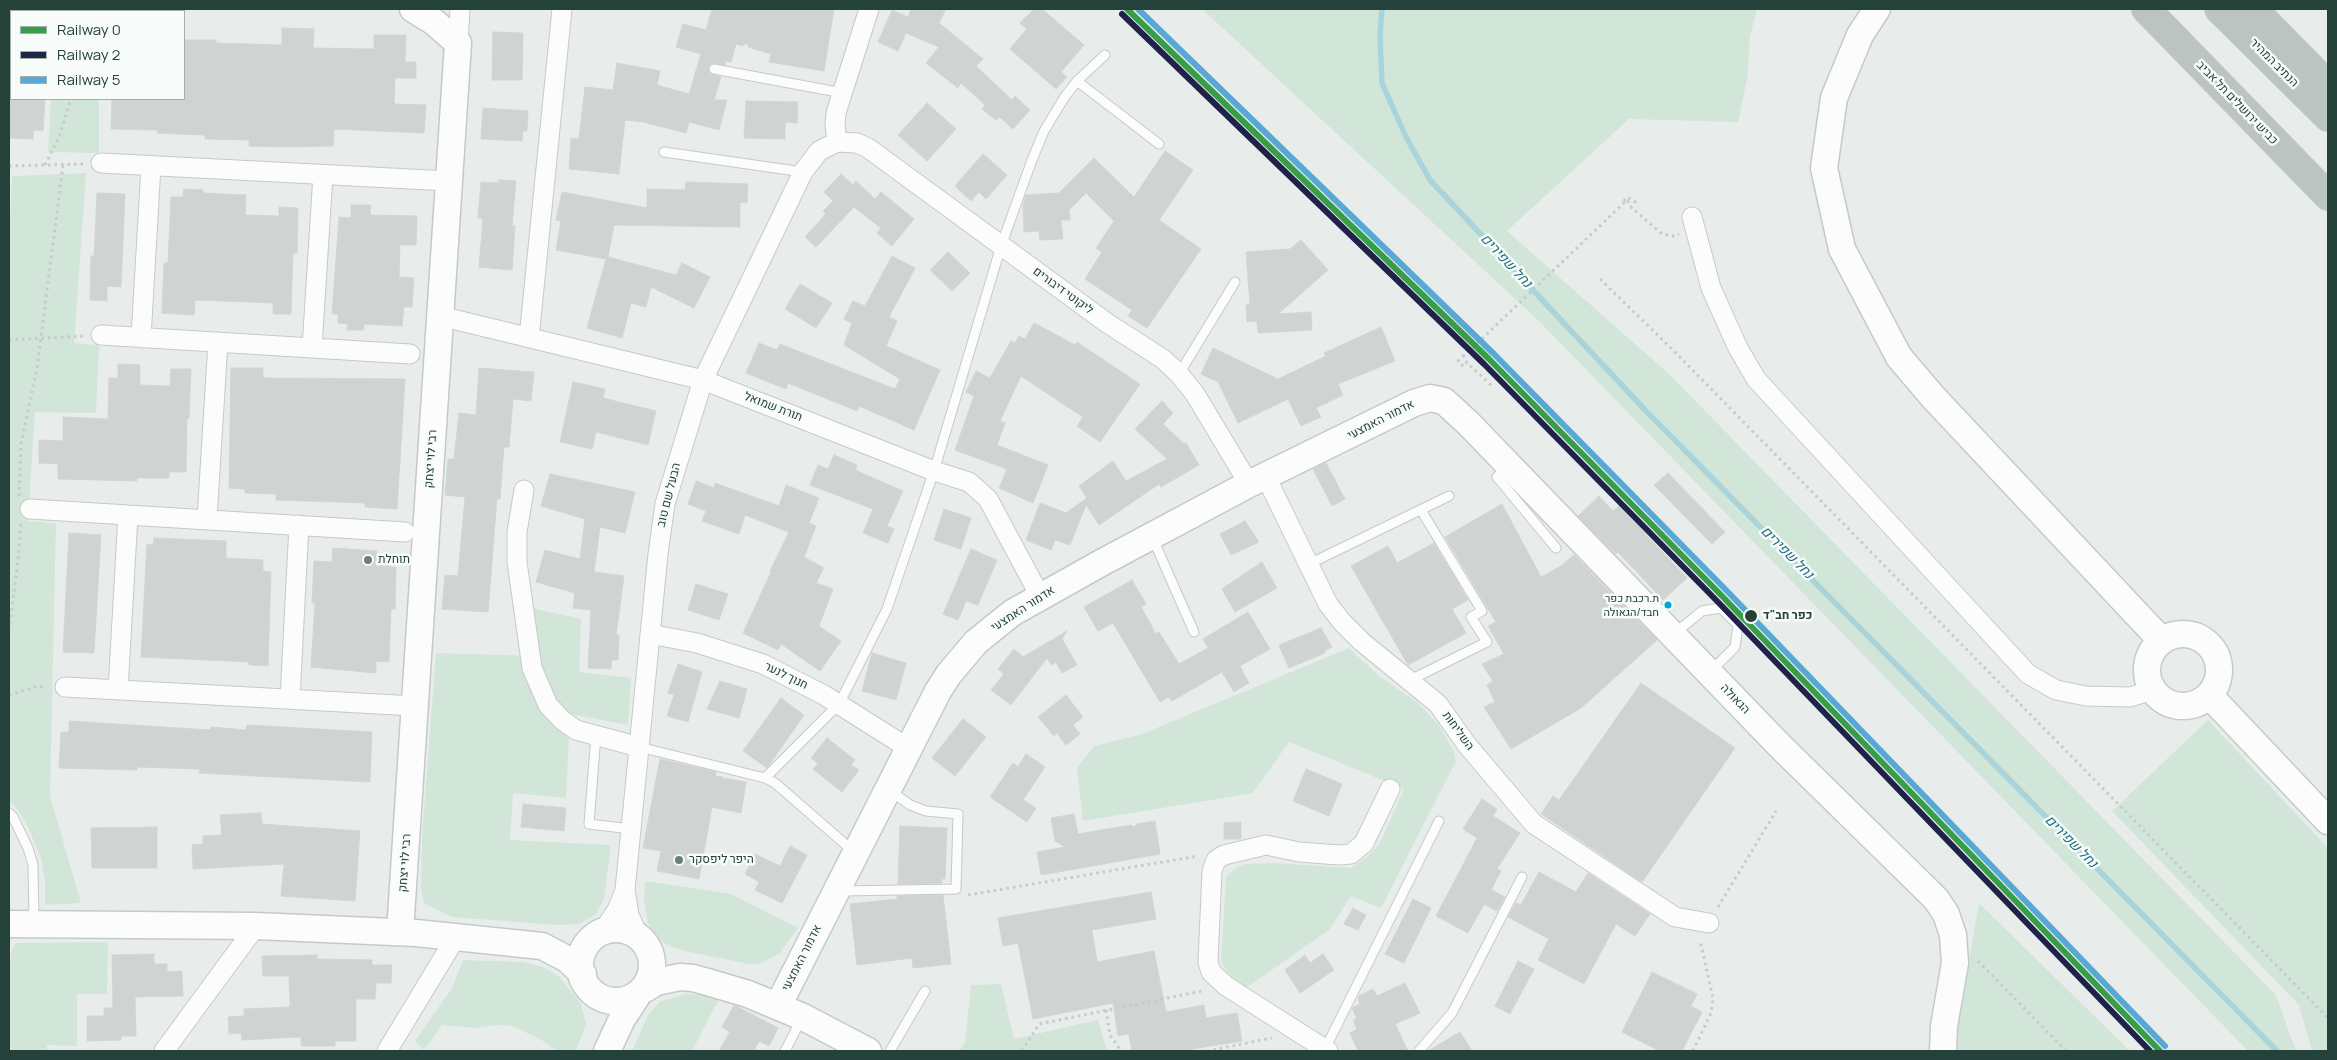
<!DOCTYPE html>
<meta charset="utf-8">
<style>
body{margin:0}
#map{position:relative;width:2337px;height:1060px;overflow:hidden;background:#e8edeb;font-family:Manrope,sans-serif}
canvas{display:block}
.frame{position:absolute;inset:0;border:10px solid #24423a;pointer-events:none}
.legend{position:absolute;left:10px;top:10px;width:175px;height:90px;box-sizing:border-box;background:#f7fbf9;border:1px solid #a3b1ad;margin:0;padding:6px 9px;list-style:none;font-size:15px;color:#24423a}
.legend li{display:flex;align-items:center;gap:10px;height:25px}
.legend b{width:25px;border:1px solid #a3b1ad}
</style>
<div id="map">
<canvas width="2337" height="1060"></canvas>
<div class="frame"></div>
<ul class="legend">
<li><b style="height:6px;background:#389d48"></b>Railway 0</li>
<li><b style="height:6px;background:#1f234a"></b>Railway 2</li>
<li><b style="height:6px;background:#57a8d5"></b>Railway 5</li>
</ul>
</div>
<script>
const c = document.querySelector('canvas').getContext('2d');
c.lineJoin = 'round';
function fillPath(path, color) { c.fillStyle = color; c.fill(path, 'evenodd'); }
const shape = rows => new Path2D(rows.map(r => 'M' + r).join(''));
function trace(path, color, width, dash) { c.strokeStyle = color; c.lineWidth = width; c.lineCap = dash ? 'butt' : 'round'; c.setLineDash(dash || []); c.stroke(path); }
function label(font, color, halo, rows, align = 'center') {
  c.font = font + ' Manrope,Heebo,sans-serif'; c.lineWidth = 5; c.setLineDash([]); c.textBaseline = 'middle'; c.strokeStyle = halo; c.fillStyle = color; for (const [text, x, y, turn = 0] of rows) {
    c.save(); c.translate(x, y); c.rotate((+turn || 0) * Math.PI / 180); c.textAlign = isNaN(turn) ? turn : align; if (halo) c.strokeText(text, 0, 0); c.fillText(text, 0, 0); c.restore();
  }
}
const green = shape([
 [1202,9,1757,9,1750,37,1747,79,1738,122,1629,119,1507,231,1668,373,2276,995,2296,1051,2248,1051,1538,320],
 [51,99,99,99,99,153,48,152],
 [86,173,74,343,99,345,96,413,35,412,28,521,56,523,50,796,81,903,45,905,45,882,41,858,27,825,16,807,9,802,9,239,12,176],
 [532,608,581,619,579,672,631,678,628,725,570,714,566,798,513,793,510,840,611,845,604,899,596,914,580,924,558,925,451,917,424,903,421,888,422,836,436,653,537,656],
 [1349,648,1379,676,1418,703,1439,725,1454,751,1456,761,1381,908,1351,896,1329,930,1246,988,1230,975,1221,962,1226,877,1235,868,1244,864,1274,863,1351,868,1367,857,1380,843,1404,789,1289,742,1253,793,1083,821,1077,768,1094,746,1142,734],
 [2208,720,2328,848,2328,1051,2312,1051,2299,1005,2112,811],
 [645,881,731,894,798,928,779,954,759,964,749,964,680,950,665,944,656,937,648,923,644,902],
 [1979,903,2130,1051,1956,1051,1954,1044],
 [108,942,107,994,77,994,77,1046,47,1045,47,1051,9,1051,9,974,11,952,16,943],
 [463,960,523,962,543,967,559,976,581,1004,586,1024,576,1051,557,1051,540,1039,512,1026,494,1025,477,1028,442,1025,424,1050,415,1041,452,988],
 [1001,984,1014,1039,1098,1020,1106,1047,1109,1051,958,1051,965,1043,971,985],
 [685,994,708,995,719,999,692,1051,632,1051,648,1015,659,1002]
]);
const stream = shape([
 [1382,9,1380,35,1382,83,1406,137,1430,180,1647,412,2277,1051]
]);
const building = shape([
 [712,9,834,9,824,71,769,62,771,54,748,47,748,44,743,44,743,46,736,44,731,62,726,61,725,65,712,63,708,67,710,74,721,77,714,100,727,100,719,130,689,122,686,133,643,122,625,120,619,174,569,169,571,138,579,139,585,87,613,90,617,63,660,71,657,85,689,94,701,54,676,47,683,24,706,30,712,9],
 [911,9,946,9,939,23,983,59,976,66,1012,100,1015,96,1030,110,1013,129,1000,117,996,120,982,109,985,105,961,83,958,88,926,63,939,47,906,33,898,51,878,42,892,10,908,17,911,9],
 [1034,9,1042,9,1084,45,1061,72,1067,77,1056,89,1010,49,1027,29,1020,23,1034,9],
 [282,28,314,29,313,48,374,49,374,35,406,35,405,62,416,62,416,78,395,78,394,104,426,105,424,133,334,129,333,146,284,147,249,146,249,140,205,139,205,135,157,133,157,130,111,129,112,99,184,99,184,40,216,40,216,43,282,45,282,28],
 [493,32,523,33,522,80,492,80,493,32],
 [9,99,45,99,43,131,33,130,33,139,10,138,9,99],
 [746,101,798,102,797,123,785,122,785,139,744,138,746,101],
 [927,103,956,129,927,161,898,135,927,103],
 [483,108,528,111,527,131,523,131,522,141,481,139,483,108],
 [1165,151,1193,170,1159,220,1201,249,1147,328,1128,316,1132,310,1085,279,1102,252,1096,248,1114,221,1086,193,1069,210,1070,220,1061,220,1063,239,1040,240,1039,231,1024,232,1023,205,1026,195,1059,193,1094,158,1134,197,1165,151],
 [983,154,1007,175,986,199,979,192,971,201,955,186,983,154],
 [841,174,853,185,856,181,875,199,881,192,914,219,892,246,877,233,881,228,854,207,816,247,805,237,826,214,823,211,833,201,824,192,841,174],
 [499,180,516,181,512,226,515,226,512,270,479,267,483,219,478,218,481,182,499,183,499,180],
 [686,182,748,184,747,203,740,202,740,227,614,225,608,257,676,275,682,263,710,277,694,308,651,287,646,307,631,303,622,338,587,328,606,259,556,250,561,221,556,220,562,192,647,208,647,189,685,190,686,182],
 [184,189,203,190,203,193,246,195,245,215,279,216,279,207,298,208,297,253,293,253,291,314,273,314,273,303,195,300,194,315,162,313,164,263,168,263,171,197,183,197,184,189],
 [97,193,125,194,121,287,107,286,107,301,90,300,91,256,94,256,97,193],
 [351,205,371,205,370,215,417,216,416,245,400,245,399,277,414,278,412,307,404,307,402,326,364,324,364,330,347,330,348,324,338,323,338,314,332,314,339,217,351,218,351,205],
 [1301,240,1328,270,1278,314,1311,312,1312,330,1258,333,1257,321,1247,322,1246,305,1250,305,1246,252,1290,249,1301,240],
 [948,252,970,273,952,291,930,270,948,252],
 [892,256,915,268,889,317,897,321,886,346,940,370,914,430,859,406,857,411,788,383,786,389,746,373,759,343,777,350,780,344,895,389,900,379,844,345,852,323,844,319,853,301,865,306,892,256],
 [800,284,832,303,816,328,785,309,800,284],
 [1034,323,1075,345,1077,342,1140,384,1100,442,1077,426,1083,417,1021,376,1000,421,1005,423,997,445,1048,465,1033,503,999,488,1007,469,955,450,974,396,966,392,976,371,990,378,1011,341,1015,343,1019,336,1025,339,1034,323],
 [1381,327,1395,361,1338,384,1343,395,1316,408,1321,417,1301,426,1288,399,1238,423,1218,382,1201,374,1213,348,1278,379,1326,356,1324,353,1381,327],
 [118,364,140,365,140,385,170,386,171,369,191,369,189,418,187,418,186,472,169,472,169,478,137,478,137,481,58,479,58,464,39,463,39,440,63,441,63,417,108,419,109,378,118,378,118,364],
 [231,368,263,368,263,378,405,379,397,509,365,507,365,503,276,500,276,494,245,493,245,489,229,488,231,368],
 [479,368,534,372,531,401,513,399,509,447,504,447,500,499,497,499,488,612,442,609,445,575,458,576,465,497,445,495,448,459,454,459,459,413,476,415,479,368],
 [573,382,605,389,603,398,656,411,648,445,596,432,592,449,560,442,573,382],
 [1162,401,1173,413,1163,424,1184,444,1186,443,1199,465,1161,487,1159,484,1099,525,1086,505,1070,545,1055,540,1051,550,1026,540,1040,503,1066,513,1087,498,1079,486,1113,461,1126,481,1167,459,1135,429,1162,401],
 [834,455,857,465,855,470,903,491,887,526,894,529,888,543,863,533,873,509,810,485,818,465,828,469,834,455],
 [1326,463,1345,499,1332,506,1313,469,1326,463],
 [1668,473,1725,532,1712,544,1654,485,1668,473],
 [550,474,635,492,625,533,600,527,594,572,624,576,616,635,619,635,618,660,612,660,611,669,588,668,591,610,573,608,575,593,536,582,545,550,580,559,585,519,541,506,550,474],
 [696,481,714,488,715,483,779,506,786,485,819,498,809,523,816,526,804,557,824,568,816,583,833,589,819,626,841,641,820,671,781,644,778,650,743,633,771,572,770,571,789,532,745,515,739,534,702,521,706,511,688,504,696,481],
 [1599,496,1613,511,1619,506,1687,578,1663,600,1618,552,1616,554,1578,516,1599,496],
 [1502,504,1541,577,1561,566,1574,555,1657,640,1581,708,1511,749,1484,707,1495,702,1487,685,1493,681,1482,664,1504,654,1488,626,1496,622,1445,537,1502,504],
 [944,509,971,518,961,549,934,540,944,509],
 [1245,521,1259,542,1231,555,1220,534,1245,521],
 [69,533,101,535,94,653,63,652,69,533],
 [154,538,226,541,226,558,263,560,263,571,271,572,268,666,249,665,249,662,141,657,147,544,153,545,154,538],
 [1434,543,1468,600,1452,609,1466,633,1408,665,1351,566,1388,546,1397,563,1434,543],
 [333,548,377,551,376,558,390,558,390,567,396,567,395,609,391,609,389,662,376,661,376,673,311,667,315,603,312,603,314,561,332,562,333,548],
 [971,549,997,560,978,605,966,601,958,620,943,614,971,549],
 [1262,562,1277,588,1235,612,1222,589,1262,562],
 [1132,580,1146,604,1141,607,1156,634,1159,632,1179,664,1208,648,1203,639,1248,612,1270,649,1240,666,1249,683,1234,692,1222,672,1172,701,1169,697,1160,702,1113,623,1098,631,1084,607,1132,580],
 [696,584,728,594,719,620,688,610,696,584],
 [1321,628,1332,647,1324,651,1325,653,1289,668,1279,645,1321,628],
 [1067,631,1062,639,1077,665,1062,673,1056,662,1051,665,1047,658,1011,705,991,690,1004,674,998,669,1014,649,1023,657,1067,631],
 [872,653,906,663,896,700,862,691,872,653],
 [678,664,702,672,688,722,667,716,674,695,668,693,678,664],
 [720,681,747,689,739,718,707,709,720,681],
 [1641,683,1735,748,1642,882,1541,814,1553,796,1559,800,1641,683],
 [1066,695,1083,717,1073,725,1080,734,1066,745,1057,733,1054,736,1038,717,1066,695],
 [781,698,804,715,767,768,743,751,781,698],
 [963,719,986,737,955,776,932,758,963,719],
 [69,721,210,730,211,727,246,730,247,725,372,732,370,782,199,773,200,769,137,767,137,770,59,768,61,732,69,732,69,721],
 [827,738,855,760,851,765,859,770,842,792,813,769,818,763,811,758,827,738],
 [1026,754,1045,767,1023,800,1036,808,1027,822,990,797,1013,763,1018,767,1026,754],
 [660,759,716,772,715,776,723,777,722,781,724,778,746,782,741,813,712,807,699,879,657,871,661,851,643,848,660,759],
 [1306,769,1342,784,1329,816,1293,801,1306,769],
 [1482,799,1497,809,1493,816,1520,833,1497,869,1501,871,1491,890,1505,897,1497,911,1484,904,1468,933,1436,916,1477,838,1463,829,1482,799],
 [523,804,566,808,564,831,521,827,523,804],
 [261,813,262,824,360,831,355,901,281,896,284,864,193,869,192,845,203,844,203,836,222,835,220,815,261,813],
 [1074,814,1078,834,1131,825,1134,827,1137,824,1155,821,1160,854,1041,875,1037,852,1065,847,1055,841,1051,818,1074,814],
 [1241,822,1241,839,1224,839,1224,823,1241,822],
 [900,826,947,828,945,879,941,879,942,883,898,884,900,826],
 [157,827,157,868,92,868,91,828,157,827],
 [790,846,807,855,782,903,755,890,759,882,745,874,755,854,780,866,790,846],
 [1539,872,1576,892,1588,873,1650,914,1635,936,1616,924,1584,984,1538,960,1549,939,1508,917,1516,903,1521,905,1539,872],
 [1151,892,1156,919,1092,930,1097,962,1154,951,1166,1012,1204,1005,1206,1018,1237,1013,1242,1041,1180,1051,1132,1051,1129,1034,1118,1036,1113,1003,1033,1019,1018,943,1003,946,998,918,1151,892],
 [943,895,951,964,913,968,912,958,857,965,850,904,897,899,897,896,943,895],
 [1413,899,1431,908,1404,963,1385,954,1413,899],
 [1353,908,1366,915,1358,930,1344,924,1353,908],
 [154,954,154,964,167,964,167,972,182,971,183,996,135,997,136,1036,121,1036,121,1040,87,1041,87,1016,104,1016,104,1008,113,1008,112,955,154,954],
 [1323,954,1334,970,1300,993,1285,970,1305,955,1310,963,1323,954],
 [317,955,317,959,372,960,372,965,392,965,391,983,376,983,375,999,356,999,356,1041,335,1041,335,1046,301,1046,301,1037,242,1040,241,1033,229,1034,228,1017,244,1016,244,1009,290,1007,289,976,263,976,262,956,317,955],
 [1518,961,1534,969,1510,1014,1495,1006,1518,961],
 [1652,972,1697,994,1691,1006,1702,1012,1682,1051,1660,1051,1622,1032,1652,972],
 [1405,983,1420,1013,1395,1024,1408,1051,1358,1051,1350,1033,1357,1029,1353,1020,1357,1018,1352,1008,1360,1004,1358,998,1359,996,1373,989,1377,996,1405,983],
 [734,1005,778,1028,769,1046,759,1041,754,1051,719,1051,730,1032,722,1027,734,1005],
 [1460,1032,1472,1051,1428,1051,1460,1032]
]);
const path = shape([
 [84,11,84,9],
 [45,165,59,137,71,99],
 [9,166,83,164],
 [1624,201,1627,197,1635,202,1631,207],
 [1600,279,1671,348,2328,1018],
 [9,340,83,336],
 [1464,355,1458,361,1463,366,1467,363],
 [1491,385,1467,363,1464,356,1627,200,1631,207,1662,234,1673,236,1679,234],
 [19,496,21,444,37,368,63,165],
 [9,630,18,560,21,524],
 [9,695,35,687,47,687],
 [968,895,1198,856],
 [1718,907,1776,811],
 [1978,961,2066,1051],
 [1106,1010,1110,1035,1121,1051],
 [1022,1051,1039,1024,1202,991],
 [1207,1051,1272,1038],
 [1693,1051,1711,1013,1713,998,1700,940]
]);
const lane = shape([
 [714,69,843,93],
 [1077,81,1159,144],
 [664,152,803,172],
 [1179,374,1235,282],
 [1507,466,1497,477,1556,548],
 [1153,539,1194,632],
 [1309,564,1449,496],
 [1674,634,1702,611,1721,608,1738,625,1735,647,1711,671],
 [1410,680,1487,642,1471,617,1482,611,1421,510],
 [596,735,589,824,631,829],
 [639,747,765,778,775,783,853,851],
 [765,778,839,704,887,609,934,471,1001,246,1032,160,1044,131,1064,98,1077,81,1105,55],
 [9,813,13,817,28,848,33,865,34,921],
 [842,891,956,889,958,814,926,811,910,805,889,790],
 [1325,1049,1439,821],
 [785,1051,802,1018],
 [890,1051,925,991],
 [1419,1051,1452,1013,1522,877]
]);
const street = shape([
 [458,43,460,9],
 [837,142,835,125,836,113,869,9],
 [101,163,449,181],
 [1692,217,1711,288,1738,348,1756,379,2028,674,2056,690,2086,696,2130,697,2143,693,2151,686],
 [440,316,703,380,934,471,969,482,988,499,1040,596],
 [101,335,410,354],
 [141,338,151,166],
 [529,338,562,9],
 [312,348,323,175],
 [1266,477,1328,604,1342,622,1362,642,1438,704,1467,745,1534,824,1675,917,1709,923],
 [524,490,517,532,517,562,532,668,548,705,562,720,576,730,639,747],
 [30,509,405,532],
 [207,519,218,342],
 [650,634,697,643,763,664,824,695,908,748],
 [65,687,415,706],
 [118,690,128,515],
 [290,699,299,525],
 [603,931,617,910,625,891],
 [641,942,629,915,625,890,658,554,665,504,703,380,803,172,819,151,837,142,857,143,868,148,1107,323,1163,359,1179,374,1195,394,1249,484],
 [164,1051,256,926],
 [387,1051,456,937],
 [1328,1051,1226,986,1211,972,1208,962,1212,871,1216,860,1224,855,1266,845,1299,852,1339,855,1351,854,1364,843,1390,789]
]);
const secondary = shape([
 [1877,9,1860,35,1834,98,1824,168,1842,249,1899,357,1933,397,2162,641],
 '2147 670a36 36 0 1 1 72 0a36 36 0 1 1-72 0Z',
 [2209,695,2328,821],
 [9,924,256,926,416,933,542,946,567,959,583,974],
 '580 965a36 36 0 1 1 72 0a36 36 0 1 1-72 0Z',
 [400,932,458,43,434,22,413,9],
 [645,989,656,982,680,977,693,978,711,983,748,994,803,1017,868,1051],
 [778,1006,938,691,949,674,976,642,1012,613,1101,563,1249,484,1414,403,1430,398,1444,401,1468,423,1780,746,1936,899,1946,914,1953,935,1955,963,1944,1026,1943,1051],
 [607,1051,622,1019,637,996]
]);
const highway = shape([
 [2146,9,2328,196],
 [2219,9,2328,117],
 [2253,9,2328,85]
]);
const rail1 = shape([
 [1127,9,1489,359,1722,596,2160,1051]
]);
const rail2 = shape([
 [1122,14,1484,364,1717,601,2150,1051]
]);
const rail3 = shape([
 [1138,9,1494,354,1727,591,2165,1046]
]);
const markers = [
 [368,560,5,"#697e78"],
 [1668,605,4.5,"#00a9ce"],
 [1751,616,7,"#24423a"],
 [679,860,5,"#697e78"]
];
const busNames = [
 ["ת.רכבת כפר",1659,599],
 ["חבד/הגאולה",1659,613]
];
const streetNames = [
 ["הנתיב המהיר",2274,63,45],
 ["כביש ירושלים תל אביב",2237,103,46],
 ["ליקוטי דיבורים",1063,291,36],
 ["תורת שמואל",773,407,21],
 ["אדמור האמצעי",1381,420,-27],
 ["רבי לוי יצחק",431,459,-86],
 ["הבעל שם טוב",669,495,-76],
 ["אדמור האמצעי",1023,609,-33],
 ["חנוך לנער",786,676,26],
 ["הגאולה",1735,699,46],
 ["השליחות",1458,731,54],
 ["רבי לוי יצחק",405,863,-86],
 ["אדמור האמצעי",802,958,-63]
];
const poiNames = [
 ["תוחלת",378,560],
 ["היפר ליפסקר",689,860]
];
const stopNames = [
 ["כפר חב\"ד",1763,616]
];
const waterNames = [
 ["נחל שפירים",1506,261,47],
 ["נחל שפירים",1787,553,45],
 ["נחל שפירים",2071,842,45]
];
fillPath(green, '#d1e6d8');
trace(stream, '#a9d4db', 5.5);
fillPath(building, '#cfd4d2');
trace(building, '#d1d6d4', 1);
trace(lane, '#c5cac8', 11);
trace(street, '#c5cac8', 21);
trace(secondary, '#c3cbc8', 29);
trace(highway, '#c3ccc9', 30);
trace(path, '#c3ccca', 3, [2.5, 4]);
trace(lane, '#fcfcfc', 9);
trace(street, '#fcfcfc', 19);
trace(secondary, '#fcfcfc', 26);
trace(highway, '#bcc4c2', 28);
trace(rail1, '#389d48', 6);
trace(rail2, '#1f234a', 6);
trace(rail3, '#57a8d5', 6);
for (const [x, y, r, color] of markers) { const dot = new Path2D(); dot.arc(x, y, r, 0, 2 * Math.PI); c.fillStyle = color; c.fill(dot); trace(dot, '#f7fbf9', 2); }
label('11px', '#24423a', '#f7fbf9', busNames, 'right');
label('12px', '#24423a', '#f7fbf9', streetNames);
label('12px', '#24423a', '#f7fbf9', poiNames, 'left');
label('bold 12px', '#24423a', '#f7fbf9', stopNames, 'left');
label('italic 14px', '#1c6f80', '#f7fbf9', waterNames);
</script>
